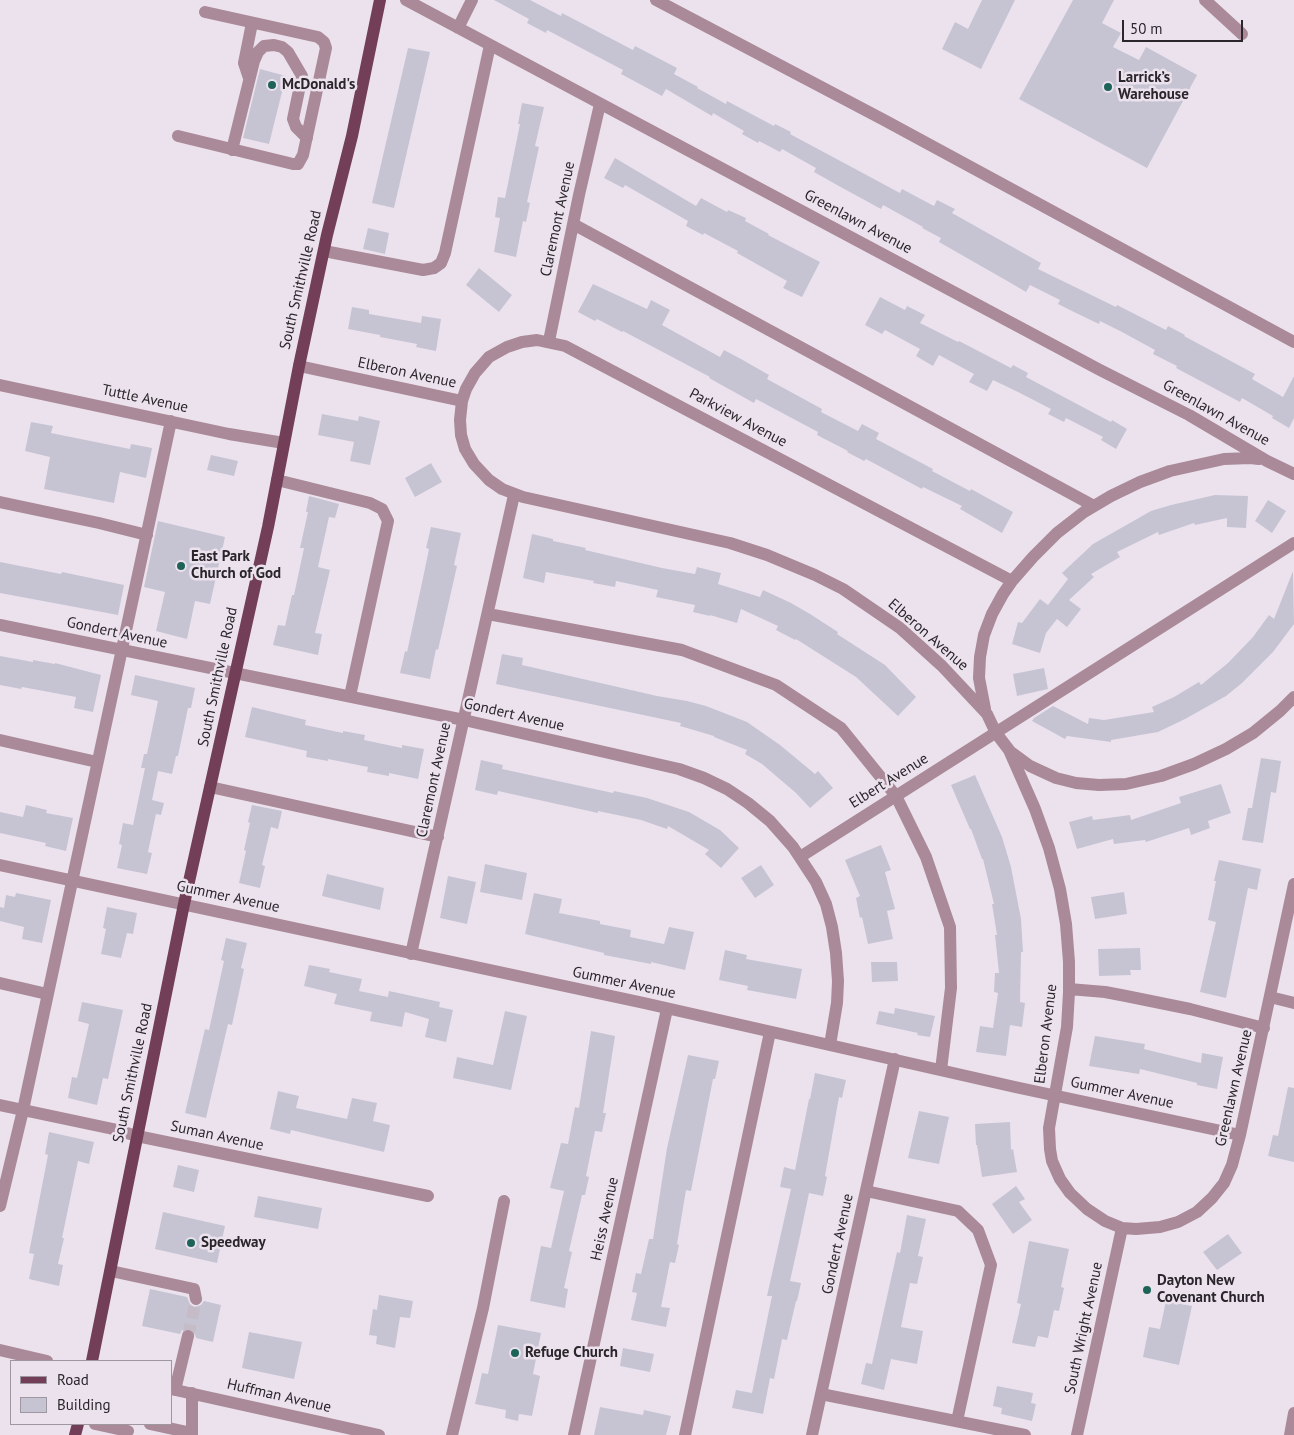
<!DOCTYPE html>
<meta charset="utf-8">
<style>
body{margin:0}
#map{position:relative;width:1294px;height:1435px;overflow:hidden;background:#ece2ee;font-family:"PT Sans",sans-serif}
canvas{display:block}
.legend{position:absolute;left:10px;top:1360px;width:162px;height:65px;box-sizing:border-box;background:#ece2ee;border:1px solid #9e97a0;margin:0;padding:6px 9px;list-style:none;font-size:15px;color:#2a262b}
.legend li{display:flex;align-items:center;gap:10px;height:25px}
.legend b{width:25px;border:1px solid #9e97a0}
.scale{position:absolute;left:1122px;top:20px;width:121px;height:22px;box-sizing:border-box;border:2px solid #2a262b;border-top:0;padding-left:6px;font-size:15px;line-height:18px;white-space:nowrap;color:#2a262b;-webkit-text-stroke:4px #ece2ee;paint-order:stroke}
</style>
<div id="map">
<canvas width="1294" height="1435"></canvas>
<ul class="legend">
<li><b style="height:6px;background:#733f58"></b>Road</li>
<li><b style="height:14px;background:#c6c4d3"></b>Building</li>
</ul>
<div class="scale">50 m</div>
</div>
<script>
const c = document.querySelector('canvas').getContext('2d');
c.lineJoin = 'round';
function fillPath(path, color) { c.fillStyle = color; c.fill(path, 'evenodd'); }
const shape = rows => new Path2D(rows.map(r => 'M' + r).join(''));
function trace(path, color, width, dash) { c.strokeStyle = color; c.lineWidth = width; c.lineCap = dash ? 'butt' : 'round'; c.setLineDash(dash || []); c.stroke(path); }
function label(font, color, halo, rows, align = 'center') {
  c.font = font + ' "PT Sans",sans-serif'; c.lineWidth = 5; c.setLineDash([]); c.textBaseline = 'middle'; c.strokeStyle = halo; c.fillStyle = color; for (const [text, x, y, turn = 0] of rows) {
    c.save(); c.translate(x, y); c.rotate((+turn || 0) * Math.PI / 180); c.textAlign = isNaN(turn) ? turn : align; if (halo) c.strokeText(text, 0, 0); c.fillText(text, 0, 0); c.restore();
  }
}
const building = shape([
 [494,0,530,0,561,16,562,13,633,50,635,46,677,68,674,74,698,87,697,88,726,104,727,101,774,126,775,124,791,132,790,134,900,193,902,189,934,206,937,200,955,209,952,213,1041,263,1038,269,1116,307,1117,305,1166,330,1168,326,1185,335,1184,336,1255,374,1252,379,1283,397,1294,376,1294,418,1289,428,1272,418,1273,416,1242,398,1240,402,1176,368,1177,366,1153,354,1155,350,1122,332,1100,321,1099,324,1074,312,1058,304,1060,300,1030,285,1026,292,1009,282,939,242,941,238,922,228,923,227,883,205,881,209,837,185,814,172,816,168,782,149,780,152,759,141,758,143,742,134,744,131,713,113,712,116,666,89,662,96,621,74,623,70,547,30,546,33,527,23,529,19],
 [982,0,1015,0,981,69,942,49,955,22,968,29],
 [1073,0,1114,0,1102,23,1121,33,1113,47,1139,60,1146,47,1197,75,1147,168,1019,99],
 [408,48,430,52,394,208,372,203],
 [260,69,286,76,269,144,243,138],
 [522,103,544,107,535,146,539,147,527,202,530,203,526,222,523,221,516,257,494,252,500,218,495,217,498,197,505,198,520,124,518,124],
 [615,158,696,206,701,198,727,212,728,210,746,218,745,221,769,234,768,235,820,262,802,297,783,288,787,281,737,253,738,251,704,233,703,235,686,226,688,221,625,185,623,188,604,178],
 [368,228,389,233,385,254,363,249],
 [479,268,512,295,499,312,466,285],
 [593,284,647,309,651,300,670,310,662,325,720,357,724,350,741,359,769,375,767,379,822,409,821,412,858,431,862,424,879,433,876,439,933,469,932,471,970,491,971,489,1013,512,1002,533,960,509,962,506,923,487,922,489,866,459,864,461,847,452,848,451,817,435,818,432,756,399,754,403,709,378,710,377,623,331,622,332,597,319,595,321,578,312],
 [880,297,905,310,907,306,925,315,920,323,958,342,959,341,1011,368,1013,365,1028,373,1026,377,1111,422,1112,420,1127,429,1116,449,1101,440,1103,437,1066,418,1064,422,1048,414,1051,409,1018,392,993,380,987,391,969,382,974,374,939,355,933,366,916,356,920,349,885,330,882,334,865,325],
 [352,307,369,310,369,314,421,323,422,316,441,319,436,351,416,347,417,344,380,337,380,335,348,329],
 [322,414,358,421,359,416,380,421,370,465,350,461,354,442,318,435],
 [31,422,53,426,51,433,130,449,131,444,152,448,146,478,120,472,114,503,44,489,50,457,25,451],
 [211,455,238,461,234,476,207,470],
 [431,463,442,482,415,497,405,478],
 [1215,495,1248,496,1246,528,1227,527,1227,518,1195,525,1194,523,1159,535,1158,532,1117,552,1120,557,1091,574,1094,577,1069,600,1081,609,1067,627,1057,619,1046,633,1040,653,1012,644,1018,622,1022,623,1040,599,1048,605,1068,579,1062,573,1093,544,1151,511,1171,505],
 [309,496,339,504,335,518,329,517,318,567,330,570,315,633,322,634,318,655,273,645,278,625,285,626,292,595,294,595,304,548,300,548,308,512,306,512],
 [1268,500,1286,511,1272,533,1255,521],
 [158,521,225,537,210,604,195,601,187,639,156,631,165,592,144,587],
 [431,527,461,533,454,565,457,566,438,650,436,649,430,679,400,673,405,651,407,652,423,578,429,549,426,548],
 [532,534,553,539,553,541,586,548,585,550,662,568,695,574,697,567,721,573,718,584,760,597,763,590,791,603,810,614,838,632,837,634,885,665,916,697,898,716,856,677,796,639,795,640,776,630,778,626,741,609,737,623,710,615,710,616,693,612,695,605,656,597,658,590,616,581,615,587,593,583,594,581,546,572,544,583,523,578],
 [0,562,61,574,62,572,124,585,118,615,0,593],
 [1293,571,1294,624,1273,652,1242,683,1226,696,1185,719,1158,732,1111,740,1111,742,1067,736,1065,739,1032,721,1034,718,1053,706,1088,724,1089,718,1104,720,1154,712,1152,707,1174,697,1199,682,1201,685,1228,663,1253,637,1269,615,1274,619],
 [502,654,523,658,522,665,657,696,687,701,706,706,747,722,780,745,815,774,818,771,833,788,810,808,796,793,762,764,745,754,747,750,714,737,714,736,680,726,681,723,496,684],
 [0,656,33,662,33,660,55,664,55,663,101,675,93,712,74,708,76,697,22,687,21,689,0,685],
 [1044,668,1048,689,1017,696,1013,674],
 [135,675,195,688,191,708,188,708,178,756,176,756,172,774,158,771,152,800,164,803,161,815,156,814,148,852,152,853,147,874,117,868,122,845,119,844,123,823,133,825,145,768,141,768,144,754,147,754,158,701,131,695],
 [252,707,306,720,305,725,343,733,343,731,365,735,364,740,402,748,402,745,424,749,418,779,389,773,389,776,367,772,368,767,328,759,328,761,306,757,307,751,245,737],
 [1261,758,1281,761,1276,793,1271,792,1263,843,1242,840,1248,808,1252,808],
 [481,760,503,765,502,769,613,793,614,791,647,798,689,812,720,830,739,848,721,868,705,854,709,850,668,826,667,829,641,820,598,811,598,813,498,791,497,795,475,790],
 [975,775,1002,837,1011,867,1021,919,1023,952,1021,952,1020,1002,1025,1003,1022,1027,1010,1025,1006,1056,976,1052,980,1026,993,1028,998,993,994,992,995,973,999,973,995,935,997,935,992,904,994,904,983,859,982,859,971,829,970,829,951,785],
 [1221,784,1231,813,1208,821,1210,828,1191,835,1189,828,1146,842,1145,840,1114,844,1113,839,1077,849,1069,822,1092,816,1093,820,1130,815,1131,820,1181,803,1179,797],
 [26,805,47,810,46,813,73,818,66,851,45,846,46,843,0,833,0,812,23,817],
 [252,805,282,811,278,829,271,827,262,865,265,866,260,888,239,883,246,851,244,850,250,823,248,822],
 [881,845,891,870,885,872,895,909,887,911,893,939,868,944,862,917,860,918,856,898,860,896,845,860],
 [1219,860,1261,869,1257,890,1248,888,1226,998,1200,992,1216,922,1208,920,1216,881,1214,881],
 [485,864,527,873,522,900,480,892],
 [761,865,774,885,755,898,741,878],
 [327,874,384,888,380,910,322,896],
 [448,876,476,882,467,924,440,918],
 [1124,892,1127,914,1095,919,1091,897],
 [16,893,51,900,42,943,22,939,24,927,0,921,0,907,4,908,6,895,15,897],
 [534,893,562,899,559,913,600,921,600,924,631,930,630,937,664,944,669,927,694,932,685,970,651,962,651,964,604,955,604,953,525,934],
 [107,907,137,913,133,934,127,933,121,958,101,954,106,929,103,928],
 [226,938,247,943,241,968,244,969,232,1025,228,1024,206,1118,185,1113,205,1029,209,1030,224,961,221,960],
 [1140,948,1141,970,1130,970,1131,975,1099,976,1098,949],
 [725,950,747,955,746,959,802,969,796,999,747,990,748,986,719,980],
 [871,962,897,962,898,981,872,982],
 [309,965,330,969,329,972,362,979,359,991,388,997,389,991,440,1002,439,1007,453,1010,446,1042,425,1037,429,1019,405,1012,402,1027,370,1021,372,1012,334,1004,337,994,304,986],
 [82,1002,123,1010,108,1079,103,1078,97,1105,68,1098,72,1077,77,1078,89,1024,78,1021],
 [895,1008,935,1016,930,1037,917,1035,918,1033,876,1024,879,1011,894,1014],
 [505,1011,527,1016,511,1090,453,1078,457,1057,493,1065],
 [591,1031,615,1036,603,1113,606,1113,602,1132,595,1131,586,1176,589,1177,585,1195,582,1195,569,1251,572,1252,564,1288,568,1289,565,1308,530,1301,541,1246,551,1248,564,1191,550,1188,561,1143,568,1144,575,1107,579,1108],
 [1095,1036,1145,1044,1144,1049,1201,1063,1202,1053,1223,1057,1217,1089,1197,1085,1197,1083,1140,1069,1139,1074,1089,1066],
 [688,1055,719,1061,715,1079,713,1079,691,1191,686,1190,677,1244,679,1245,675,1263,670,1262,661,1307,670,1308,666,1327,631,1320,637,1293,632,1292,636,1273,641,1274,649,1239,653,1239,667,1148],
 [815,1073,846,1080,842,1098,839,1097,825,1176,827,1177,823,1196,809,1193,800,1236,790,1281,801,1283,797,1301,796,1301,787,1340,782,1339,774,1379,770,1378,763,1414,732,1408,736,1390,752,1393,772,1296,767,1296,791,1189,780,1187,784,1167,795,1170,809,1099,810,1099],
 [1288,1087,1294,1088,1294,1162,1268,1156,1273,1135,1278,1136],
 [278,1091,299,1096,296,1108,347,1119,352,1098,377,1103,373,1121,390,1125,384,1152,291,1130,290,1134,270,1129],
 [919,1111,949,1117,939,1164,908,1158],
 [1010,1122,1011,1150,1013,1149,1017,1172,982,1177,977,1145,976,1145,975,1124],
 [49,1132,94,1142,89,1164,78,1161,62,1238,64,1238,58,1264,63,1265,59,1286,29,1279,34,1254,29,1253,48,1155,45,1154],
 [178,1165,199,1170,194,1192,173,1187],
 [1016,1186,1025,1199,1019,1202,1032,1220,1013,1234,992,1204],
 [258,1196,322,1208,318,1229,254,1217],
 [163,1212,225,1226,217,1263,155,1249],
 [907,1215,926,1219,918,1256,923,1257,917,1284,910,1283,901,1327,923,1331,917,1364,891,1359,884,1390,861,1384,866,1363,872,1364,897,1252,900,1253],
 [1228,1234,1242,1253,1217,1270,1203,1252],
 [1029,1241,1069,1249,1061,1287,1064,1288,1059,1311,1054,1310,1048,1338,1038,1336,1035,1347,1012,1343,1021,1304,1017,1303],
 [150,1289,187,1297,190,1304,194,1307,201,1305,204,1301,221,1305,213,1342,196,1338,194,1330,189,1328,182,1330,180,1334,142,1326],
 [379,1295,413,1301,410,1318,400,1317,395,1348,376,1344,377,1336,369,1335,373,1309,377,1310],
 [1166,1301,1192,1306,1179,1365,1143,1357,1149,1327,1160,1329],
 [498,1325,541,1333,533,1374,540,1376,532,1416,519,1414,518,1421,505,1418,506,1410,475,1404,482,1373,488,1374],
 [249,1332,302,1342,294,1379,242,1368],
 [623,1348,654,1354,650,1372,620,1366],
 [997,1386,1033,1393,1031,1403,1036,1404,1032,1421,1001,1414,1002,1408,993,1406],
 [600,1407,643,1415,644,1410,671,1416,666,1435,594,1435]
]);
const minorTunnel = shape([
 [188,1336,196,1299]
]);
const minor = shape([
 [406,0,1100,370,1189,415,1267,461,1294,474],
 [656,0,884,120,1294,342],
 [1205,0,1242,34],
 [458,28,472,0],
 [249,78,244,63,252,23],
 [178,136,293,164,298,164,303,155,326,48,324,42,318,37,205,12],
 [232,150,254,61,258,52,264,46,274,45,282,47,288,52,302,76,293,119,296,127,307,138],
 [573,224,1094,506],
 [324,251,423,270,434,268,441,263,445,253,490,45],
 [549,341,579,195,600,104],
 [299,366,462,401],
 [0,385,229,434,284,443],
 [277,480,370,503,382,509,388,521,350,696],
 [0,502,99,523,147,535],
 [1012,581,565,346,537,340,522,342,507,347,489,357,475,373,466,389,462,401,460,420,461,435,465,449,474,464,489,480,502,489,523,497,730,543,767,555,815,575,843,589,900,628,942,666,987,714,996,733,1009,750,1035,809,1049,848,1060,889,1066,924,1069,962,1069,992,1067,1027,1049,1128,1050,1149,1052,1161,1060,1179,1070,1193,1087,1209,1105,1221,1122,1228,1136,1229,1160,1227,1178,1222,1197,1212,1212,1198,1224,1183,1232,1165,1240,1135,1294,884],
 [488,614,682,650,776,685,841,728,896,796,926,857,950,927,951,988,941,1070],
 [0,625,464,720,679,769,704,778,727,789,748,803,770,821,793,847,816,882,826,904,832,927,836,953,838,981,837,1003,830,1045],
 [985,709,979,678,980,657,984,635,992,614,1003,594,1012,581,1033,557,1057,533,1084,512,1111,496,1140,482,1170,471,1224,459,1250,458,1259,459],
 [0,740,97,762],
 [1011,752,1030,766,1056,778,1076,783,1099,785,1126,784,1161,776,1194,764,1226,749,1253,733,1280,711,1294,697],
 [210,787,438,837],
 [800,857,1294,543],
 [0,865,644,1003,1015,1087,1240,1135],
 [411,954,514,495],
 [0,983,47,994],
 [1069,989,1105,992,1126,996,1190,1009,1264,1028],
 [1270,997,1294,1003],
 [0,1105,113,1129,137,1136,428,1196],
 [866,1191,958,1211,978,1230,991,1265,957,1421],
 [0,1206,23,1110,171,421],
 [111,1271,194,1289,196,1299],
 [0,1350,47,1361],
 [171,1389,379,1435],
 [175,1390,188,1336],
 [192,1393,192,1435],
 [821,1394,1025,1435],
 [95,1424,128,1431],
 [150,1424,192,1433],
 [452,1435,483,1308,504,1201],
 [574,1435,667,1009],
 [685,1435,770,1032],
 [812,1435,895,1059],
 [1077,1435,1122,1228],
 [1290,1435,1294,1413]
]);
const major = shape([
 [92,1361,184,904,268,527,299,366,327,235,352,136,380,0],
 [75,1435,78,1424]
]);
const markers = [
 [272,85,5,"#1d6357"],
 [1108,87,5,"#1d6357"],
 [181,566,5,"#1d6357"],
 [191,1243,5,"#1d6357"],
 [1147,1290,5,"#1d6357"],
 [515,1353,5,"#1d6357"]
];
const poiNames = [
 ["Larrick’s",1118,78],
 ["Warehouse",1118,95],
 ["McDonald's",282,85],
 ["East Park",191,557],
 ["Church of God",191,574],
 ["Speedway",201,1243],
 ["Dayton New",1157,1281],
 ["Covenant Church",1157,1298],
 ["Refuge Church",525,1353]
];
const streetNames = [
 ["Claremont Avenue",558,219,-78],
 ["Greenlawn Avenue",858,222,28],
 ["South Smithville Road",301,280,-77],
 ["Elberon Avenue",407,373,12],
 ["Tuttle Avenue",145,399,12],
 ["Greenlawn Avenue",1216,413,29],
 ["Parkview Avenue",738,418,28],
 ["Gondert Avenue",117,633,12],
 ["Elberon Avenue",928,635,41],
 ["South Smithville Road",218,677,-78],
 ["Gondert Avenue",514,715,13],
 ["Claremont Avenue",434,780,-78],
 ["Elbert Avenue",889,781,-32],
 ["Gummer Avenue",228,897,12],
 ["Gummer Avenue",624,983,12],
 ["Elberon Avenue",1046,1034,-83],
 ["South Smithville Road",133,1073,-78],
 ["Greenlawn Avenue",1234,1088,-77],
 ["Gummer Avenue",1122,1093,12],
 ["Suman Avenue",217,1136,12],
 ["Heiss Avenue",605,1219,-78],
 ["Gondert Avenue",838,1244,-78],
 ["South Wright Avenue",1084,1328,-78],
 ["Huffman Avenue",279,1396,13]
];
fillPath(building, '#c6c4d3');
trace(minorTunnel, '#c5bcc7', 12, [12, 6]);
trace(minor, '#aa8a98', 12);
trace(major, '#733f58', 12);
for (const [x, y, r, color] of markers) { const dot = new Path2D(); dot.arc(x, y, r, 0, 2 * Math.PI); c.fillStyle = color; c.fill(dot); trace(dot, '#ece2ee', 2); }
label('bold 15px', '#2a262b', '#ece2ee', poiNames, 'left');
label('15px', '#2a262b', '#ece2ee', streetNames);
</script>
